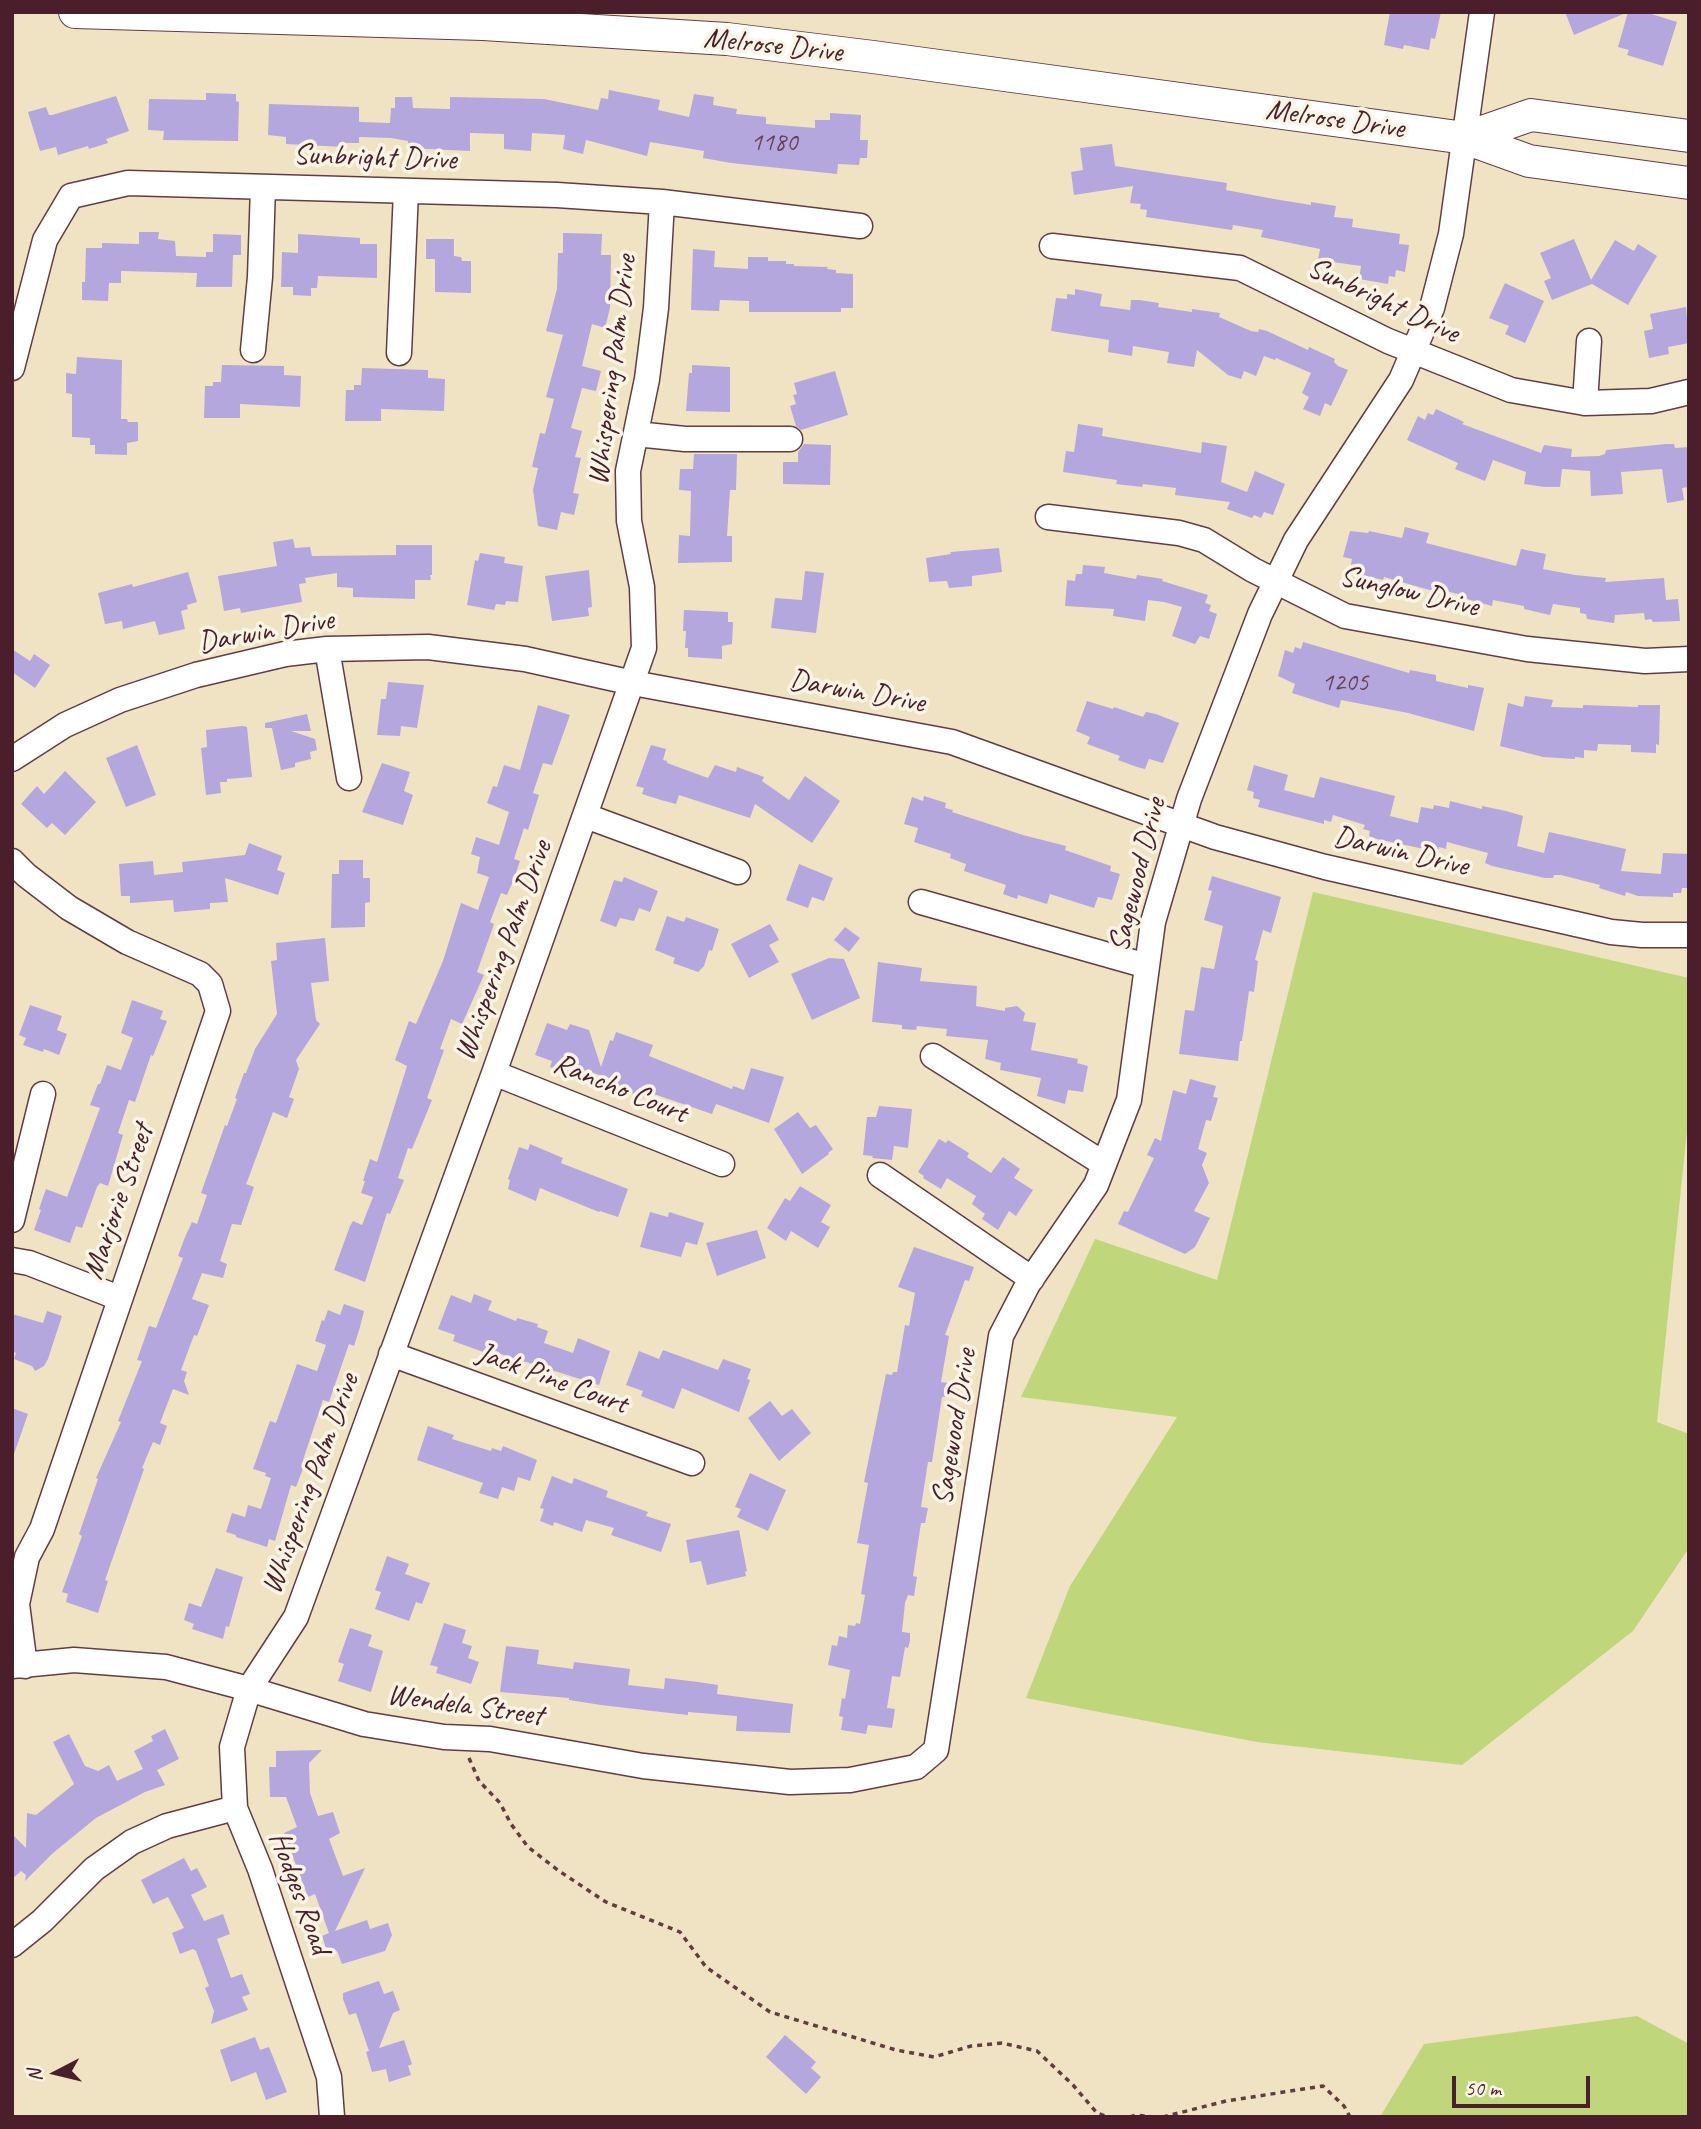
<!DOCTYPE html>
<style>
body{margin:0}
#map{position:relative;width:1701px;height:2129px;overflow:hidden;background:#f0e3c4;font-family:Caveat,sans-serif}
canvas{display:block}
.frame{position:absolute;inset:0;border:14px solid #4a1f2b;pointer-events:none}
.north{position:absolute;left:21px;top:2038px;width:70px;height:70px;-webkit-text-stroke:5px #fcf5e5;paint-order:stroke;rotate:263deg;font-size:19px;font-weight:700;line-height:28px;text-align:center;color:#4a1f2b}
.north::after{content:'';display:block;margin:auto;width:24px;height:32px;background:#4a1f2b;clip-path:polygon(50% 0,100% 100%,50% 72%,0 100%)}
.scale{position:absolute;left:1452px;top:2076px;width:138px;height:32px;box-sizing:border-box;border:4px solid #4a1f2b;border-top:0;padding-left:9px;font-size:21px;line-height:24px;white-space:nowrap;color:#4a1f2b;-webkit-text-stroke:5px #fcf5e5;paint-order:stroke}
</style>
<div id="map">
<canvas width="1701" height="2129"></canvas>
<div class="frame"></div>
<div class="north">N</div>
<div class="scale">50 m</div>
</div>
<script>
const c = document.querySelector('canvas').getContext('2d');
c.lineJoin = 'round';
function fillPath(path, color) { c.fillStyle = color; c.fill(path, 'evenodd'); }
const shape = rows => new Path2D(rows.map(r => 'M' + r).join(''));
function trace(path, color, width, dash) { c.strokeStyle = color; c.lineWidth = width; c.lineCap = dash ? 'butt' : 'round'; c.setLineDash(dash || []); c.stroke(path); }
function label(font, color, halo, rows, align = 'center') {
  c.font = font + ' Caveat,sans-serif'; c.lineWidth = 7; c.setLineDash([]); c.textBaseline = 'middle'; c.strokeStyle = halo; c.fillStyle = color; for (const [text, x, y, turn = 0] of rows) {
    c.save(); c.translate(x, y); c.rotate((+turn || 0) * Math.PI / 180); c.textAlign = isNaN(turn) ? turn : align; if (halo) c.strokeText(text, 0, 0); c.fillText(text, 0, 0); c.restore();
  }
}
const green = shape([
 [1313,892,1689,978,1689,1111,1657,1422,1689,1434,1689,1548,1633,1631,1462,1765,1257,1742,1026,1698,1070,1586,1177,1417,1021,1397,1095,1239,1217,1280],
 [1637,2016,1689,2044,1689,2117,1380,2117,1424,2044]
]);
const building = shape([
 [1390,12,1441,12,1435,39,1431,38,1429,50,1404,45,1403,49,1384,45],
 [1565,12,1628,12,1574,35],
 [1628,12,1645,12,1677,22,1663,66,1627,55,1629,50,1618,47],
 [609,90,660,100,658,110,689,117,694,94,714,97,713,105,737,109,736,114,766,117,766,124,815,128,815,120,830,120,830,113,861,115,860,140,868,140,867,158,860,158,859,165,838,164,837,174,731,163,703,158,704,151,650,142,647,156,586,140,583,154,563,149,565,135,532,133,531,151,504,149,504,134,470,133,470,151,408,148,408,141,391,138,359,137,359,143,343,143,343,147,286,144,286,137,268,135,269,104,359,107,359,122,390,123,391,108,395,108,395,97,412,97,413,108,450,109,450,97,544,99,598,110,601,98,608,99],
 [206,93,236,94,236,101,239,102,238,141,163,140,164,131,148,130,149,99,206,100],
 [116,96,129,131,106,139,108,143,89,149,88,146,58,155,56,147,40,151,28,112,46,107,49,115,52,115],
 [1112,144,1115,166,1227,183,1226,190,1274,199,1311,205,1311,202,1336,206,1334,217,1353,219,1352,227,1400,234,1399,244,1409,245,1405,272,1396,270,1395,277,1389,276,1388,284,1359,279,1361,266,1318,260,1320,249,1261,237,1263,230,1233,225,1232,230,1146,217,1147,210,1140,209,1141,204,1130,203,1133,186,1074,195,1071,172,1083,170,1080,148],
 [139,232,159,232,158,239,175,241,176,256,206,257,206,252,213,252,213,234,241,235,241,255,233,255,232,287,196,287,197,273,121,271,121,283,109,283,108,301,82,300,82,282,85,282,86,248,102,248,102,243,139,244],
 [563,233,602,234,601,255,611,255,610,308,605,328,592,324,582,366,601,371,596,391,582,388,571,428,582,431,575,457,581,458,573,493,579,494,574,515,561,512,557,530,538,526,533,490,538,468,532,467,540,433,545,434,554,399,546,397,563,335,546,331,557,289,558,253,563,253],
 [298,234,360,238,360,244,377,244,377,278,318,276,317,288,311,288,311,296,293,295,293,287,281,287,282,252,298,253],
 [426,239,454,239,454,256,461,257,462,261,471,261,471,293,435,292,435,259,426,259],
 [1574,239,1591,280,1615,240,1634,251,1638,244,1657,256,1628,305,1592,284,1552,300,1544,281,1551,278,1540,253],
 [693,249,715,251,714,267,748,269,748,257,768,257,768,261,786,261,786,264,794,264,794,266,828,267,827,269,836,270,836,273,853,274,853,308,841,308,841,312,749,312,749,301,720,300,719,311,691,310],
 [1505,283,1544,301,1525,343,1505,334,1509,326,1489,318],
 [1075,289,1102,294,1100,306,1130,310,1131,300,1139,300,1159,303,1158,307,1192,312,1192,309,1220,313,1219,317,1251,331,1258,332,1259,329,1267,331,1308,350,1309,347,1335,359,1334,362,1338,366,1348,370,1331,406,1325,403,1320,416,1303,409,1309,397,1302,393,1311,373,1276,358,1275,360,1264,356,1256,376,1244,371,1241,379,1228,375,1197,350,1194,367,1167,363,1169,352,1133,346,1132,356,1108,352,1109,340,1051,331,1056,298,1067,299,1067,294,1075,295],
 [1686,307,1689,343,1668,347,1669,354,1649,358,1644,331,1653,329,1650,314],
 [77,357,122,360,121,419,127,419,128,422,138,422,138,441,127,443,127,455,95,454,95,445,90,445,90,438,72,437,72,394,66,393,66,373,76,374],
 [222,365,284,366,284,375,301,376,300,407,240,404,240,418,204,418,205,386,213,386,213,382,221,382],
 [692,365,730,367,730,412,686,411,689,373,692,373],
 [362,368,428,370,428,378,445,379,444,411,381,409,381,421,345,421,346,390,354,390,354,385,361,385],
 [835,371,848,415,801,430,796,426,790,406,796,404,793,395,797,394,794,383],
 [1436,409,1464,422,1462,424,1541,453,1544,445,1572,449,1571,457,1599,456,1605,454,1606,450,1666,444,1674,444,1675,448,1689,447,1689,487,1682,488,1684,500,1667,503,1662,469,1621,472,1623,494,1591,496,1590,471,1562,469,1560,487,1545,487,1524,484,1526,472,1493,460,1485,481,1455,469,1458,463,1407,440,1418,416,1425,420,1428,413,1433,415],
 [1078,424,1103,428,1102,436,1201,453,1202,442,1227,446,1221,482,1247,492,1255,471,1285,484,1273,515,1264,512,1261,518,1254,515,1252,518,1227,509,1230,502,1175,495,1176,488,1143,484,1142,487,1116,484,1117,480,1063,472,1066,451,1074,452],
 [804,444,831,445,830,485,783,484,783,462,798,462,798,452],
 [694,454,737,454,736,490,730,490,727,536,732,536,732,562,678,563,679,535,690,536,691,491,679,490,680,469,693,469],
 [1405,527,1429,533,1426,543,1516,566,1521,549,1546,554,1543,569,1575,575,1606,578,1605,582,1664,578,1666,600,1678,599,1680,621,1653,622,1651,619,1645,620,1644,613,1615,615,1614,623,1587,619,1586,614,1580,613,1580,608,1553,604,1550,615,1524,609,1524,606,1493,600,1492,606,1467,599,1466,596,1434,588,1433,591,1384,577,1383,580,1354,573,1356,566,1351,565,1352,559,1343,557,1350,531,1368,533,1369,531,1402,538],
 [293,539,295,548,310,547,312,556,396,555,396,545,432,545,432,575,430,575,431,580,415,580,415,599,353,597,353,588,337,587,337,573,305,578,306,583,299,584,302,602,241,613,240,608,224,611,218,576,277,566,273,542],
 [999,548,1002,572,972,576,972,586,949,588,947,581,929,582,926,558,951,554,950,552],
 [480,553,505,557,504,563,523,566,518,602,506,601,505,605,496,604,494,610,467,605,475,560,478,561],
 [1083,565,1105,567,1104,573,1136,579,1137,575,1163,579,1162,581,1208,595,1205,603,1211,605,1209,611,1217,614,1209,639,1200,636,1195,644,1172,636,1182,607,1164,602,1148,600,1145,621,1113,616,1114,609,1065,606,1067,580,1075,581,1076,574,1082,574],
 [589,570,592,607,588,608,589,616,552,621,545,576],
 [805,571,824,573,816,633,771,628,775,598,802,600],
 [188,572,197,602,187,605,188,609,181,611,185,629,159,635,155,621,123,629,122,621,105,624,98,593,132,584,133,587],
 [684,610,728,612,728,622,733,622,732,644,722,646,722,659,688,657,688,648,685,648,686,631,683,631],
 [1303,642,1409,673,1410,670,1436,675,1436,681,1468,688,1468,685,1484,688,1474,731,1408,713,1341,700,1339,708,1292,693,1295,684,1278,676,1285,650,1293,653,1295,647,1301,649],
 [12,649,30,661,34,654,50,665,35,688,12,672],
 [388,682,424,685,417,728,401,726,400,736,377,735,381,699,386,699],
 [1525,696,1553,700,1551,707,1583,708,1583,705,1638,707,1638,705,1660,705,1659,745,1656,744,1656,753,1631,752,1631,745,1598,744,1597,751,1584,750,1584,758,1575,757,1575,759,1543,757,1500,746,1508,703,1523,707],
 [1087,701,1113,709,1114,707,1143,717,1146,712,1156,714,1179,723,1163,763,1149,759,1145,769,1137,767,1118,760,1120,756,1087,744,1090,737,1076,731],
 [538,705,570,715,552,765,543,763,533,793,539,795,528,830,524,828,514,859,520,861,514,879,507,895,501,893,490,922,494,924,477,972,484,975,462,1024,451,1019,440,1049,444,1050,427,1098,432,1100,412,1149,408,1148,398,1178,404,1180,390,1214,387,1213,365,1282,334,1270,350,1226,353,1221,362,1225,373,1197,361,1193,365,1181,363,1181,370,1159,377,1162,407,1066,395,1060,409,1021,416,1024,443,961,461,903,478,910,489,877,477,873,480,857,471,854,476,837,499,845,509,812,487,803,493,786,497,787,504,765,520,770],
 [307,714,311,731,291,731,315,739,317,750,310,752,311,759,295,763,295,767,281,770,272,728,265,728,265,723],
 [242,726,247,727,252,777,227,779,227,782,220,782,221,793,206,795,201,748,207,747,206,730],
 [137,745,156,795,126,807,106,758],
 [651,745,666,749,663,760,667,761,667,763,708,778,715,765,736,772,737,767,764,777,762,781,789,800,805,776,840,801,812,843,755,804,750,818,679,795,676,804,661,800,642,794,644,788,636,786],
 [382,763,410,772,404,791,413,795,403,825,362,812],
 [1254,765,1288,775,1284,790,1314,798,1320,777,1395,796,1390,816,1418,823,1421,807,1433,809,1434,805,1449,808,1450,801,1482,809,1482,806,1506,811,1523,816,1517,846,1544,853,1549,832,1626,849,1621,871,1661,874,1663,853,1689,854,1689,888,1682,888,1681,893,1673,893,1673,897,1638,896,1626,892,1625,896,1599,888,1600,885,1561,875,1554,875,1553,878,1545,878,1492,866,1485,863,1488,853,1447,842,1446,849,1439,847,1438,852,1377,839,1369,836,1370,831,1363,829,1365,825,1333,815,1331,822,1324,820,1324,824,1258,807,1260,800,1253,798,1254,792,1247,790],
 [65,771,96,802,65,835,52,823,47,828,21,804,37,786,44,794],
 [924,796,946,803,945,808,953,810,952,812,1023,835,1066,846,1065,850,1111,866,1110,871,1120,874,1112,900,1098,897,1094,908,1050,894,1047,904,1018,895,1017,899,1003,894,1006,885,964,871,966,864,950,858,951,854,914,842,918,828,904,824,912,797,923,801],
 [249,843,282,856,277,870,285,873,278,895,225,878,228,902,210,903,210,909,174,912,173,900,130,903,130,896,121,896,119,864,153,861,154,875,183,872,182,862,245,855],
 [339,860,363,860,363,878,370,878,370,902,365,903,365,927,331,928,332,874,339,874],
 [799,864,833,878,824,901,812,897,808,908,786,900],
 [1212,876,1281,897,1271,933,1263,930,1255,960,1258,961,1254,992,1249,991,1242,1041,1240,1041,1238,1061,1179,1054,1185,1010,1194,1011,1201,967,1214,969,1223,926,1204,920,1212,891,1208,890],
 [624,877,658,891,650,912,639,908,634,921,620,918,616,927,600,921,614,880,622,882],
 [667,916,684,922,686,917,719,929,712,951,709,950,704,966,698,972,673,963,675,958,655,950],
 [770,924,779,940,769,945,779,962,749,978,731,944],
 [845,927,860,938,849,952,834,940],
 [325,938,329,981,311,983,316,1020,320,1024,296,1060,299,1069,289,1097,294,1099,287,1118,273,1112,247,1182,246,1184,254,1187,241,1225,232,1224,220,1261,227,1264,223,1278,202,1273,192,1299,209,1305,197,1336,194,1335,181,1370,187,1372,184,1381,189,1395,173,1389,160,1423,167,1426,160,1445,153,1442,142,1468,144,1469,105,1580,108,1581,98,1613,66,1602,68,1594,62,1592,82,1536,79,1534,98,1479,96,1478,121,1422,118,1421,142,1361,137,1360,149,1326,156,1328,183,1258,178,1256,185,1237,192,1222,197,1224,207,1195,201,1193,225,1125,227,1126,237,1099,235,1098,244,1073,246,1073,255,1049,277,1014,271,961,277,960,276,943],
 [829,958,844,959,860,998,812,1020,791,974],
 [878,962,922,968,920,981,977,986,976,1006,1005,1011,1005,1008,1017,1006,1025,1013,1023,1021,1036,1023,1031,1050,1078,1059,1077,1063,1088,1066,1083,1092,1068,1090,1065,1104,1037,1096,1041,1078,1000,1070,1001,1063,985,1059,988,1040,946,1036,947,1029,917,1026,916,1030,902,1029,902,1025,872,1022],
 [132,1000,163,1011,160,1019,167,1021,153,1056,151,1055,135,1102,129,1100,118,1133,123,1135,108,1186,100,1183,97,1187,82,1228,76,1226,70,1243,34,1230,41,1210,39,1209,46,1189,67,1197,100,1108,90,1105,98,1084,100,1084,107,1065,121,1070,133,1038,121,1033],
 [30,1005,62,1016,57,1030,67,1034,59,1055,44,1049,43,1052,23,1045,26,1038,19,1035],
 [547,1023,567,1030,570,1024,589,1030,601,1067,610,1040,613,1041,616,1032,653,1045,649,1056,732,1089,733,1086,744,1090,751,1068,784,1077,769,1123,716,1104,712,1114,648,1092,646,1098,613,1086,615,1080,587,1071,584,1079,550,1067,552,1061,535,1055],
 [1190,1079,1216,1086,1213,1097,1218,1098,1211,1121,1206,1120,1198,1149,1207,1153,1202,1165,1209,1183,1194,1211,1210,1218,1195,1247,1185,1254,1118,1224,1124,1211,1128,1212,1154,1158,1147,1155,1155,1138,1161,1141,1173,1090,1186,1094],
 [879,1106,912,1109,908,1148,894,1146,892,1160,872,1158,873,1156,863,1155,867,1117,876,1117],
 [798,1112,810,1128,816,1125,833,1149,828,1153,829,1154,802,1174,774,1129],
 [939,1139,946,1143,948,1140,969,1153,967,1157,991,1173,1003,1157,1020,1169,1014,1178,1033,1190,1016,1216,1009,1211,998,1230,982,1219,985,1214,972,1204,976,1196,947,1178,941,1189,923,1178,924,1176,918,1172],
 [530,1144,563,1158,561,1163,628,1189,618,1217,600,1211,599,1212,540,1188,536,1201,508,1189,510,1180,508,1179,519,1147,528,1150],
 [800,1186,831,1205,821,1222,830,1227,818,1248,791,1231,786,1241,767,1228,785,1198,790,1201],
 [650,1212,668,1217,669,1212,704,1223,697,1245,686,1242,681,1257,640,1247],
 [757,1230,766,1258,717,1276,706,1243],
 [914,1247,974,1267,969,1281,965,1280,945,1335,949,1336,941,1382,948,1383,945,1397,942,1397,932,1462,928,1462,921,1507,928,1508,925,1523,921,1523,913,1576,917,1577,914,1596,908,1595,905,1603,902,1632,910,1633,910,1641,908,1648,905,1647,900,1677,892,1676,887,1708,895,1709,892,1728,868,1725,866,1734,841,1730,843,1717,839,1716,842,1698,845,1699,850,1670,828,1665,832,1645,837,1646,839,1636,847,1638,848,1625,855,1626,856,1623,860,1624,865,1595,861,1594,869,1545,857,1543,868,1483,864,1482,886,1374,892,1375,893,1372,897,1372,905,1325,909,1326,915,1293,898,1287],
 [474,1294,492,1301,488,1310,516,1321,517,1318,538,1324,537,1327,548,1331,544,1343,573,1353,578,1338,610,1351,599,1385,488,1350,486,1353,453,1341,455,1335,438,1329,451,1295,471,1303],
 [344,1304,364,1311,360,1327,354,1346,349,1344,329,1402,323,1400,303,1460,306,1461,296,1487,291,1485,275,1541,269,1539,267,1547,236,1537,236,1535,226,1532,232,1513,245,1517,248,1505,261,1509,271,1478,265,1476,266,1473,253,1469,270,1421,276,1423,297,1364,317,1371,326,1345,315,1341,322,1320,324,1321,328,1310,340,1315],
 [47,1311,62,1316,48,1359,44,1366,35,1371,32,1366,14,1359,16,1353,12,1351,12,1314,43,1323],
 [663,1350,718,1370,723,1359,751,1369,747,1379,750,1380,739,1412,682,1388,674,1409,641,1396,643,1391,626,1385,639,1351,659,1359],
 [770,1401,782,1416,792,1409,811,1433,779,1461,748,1418],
 [12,1408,28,1414,14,1454,12,1453],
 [428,1426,454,1435,452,1439,491,1451,492,1448,501,1451,503,1446,537,1460,530,1481,518,1477,514,1491,502,1487,498,1499,479,1493,483,1483,417,1460],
 [750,1473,786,1490,768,1531,737,1517,741,1509,735,1507],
 [552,1476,572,1484,574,1478,608,1491,606,1497,648,1512,646,1516,671,1524,661,1552,611,1535,614,1528,586,1520,582,1532,554,1522,553,1526,540,1521,544,1509,540,1508],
 [739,1530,747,1571,745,1572,746,1576,707,1585,701,1561,690,1563,686,1540],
 [387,1556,409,1564,405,1574,430,1583,422,1604,416,1602,409,1621,375,1609,381,1592,375,1590],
 [216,1568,243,1577,229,1627,226,1626,223,1639,192,1629,194,1624,184,1620,189,1603,201,1607],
 [444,1623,466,1630,462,1643,472,1646,468,1658,479,1662,471,1684,436,1673,438,1667,430,1665],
 [350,1628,372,1635,368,1646,383,1651,371,1692,338,1681,344,1664,338,1662],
 [506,1646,539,1650,537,1664,573,1669,574,1662,630,1669,628,1685,664,1689,665,1678,698,1682,718,1685,717,1694,793,1704,790,1733,736,1731,737,1716,688,1712,688,1715,661,1712,601,1705,569,1700,569,1698,500,1692],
 [165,1729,179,1759,157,1770,165,1785,145,1792,96,1818,53,1853,25,1881,26,1875,21,1871,12,1879,12,1834,26,1848,27,1813,36,1815,74,1784,53,1742,69,1734,85,1766,98,1771,109,1765,117,1781,143,1769,134,1751,153,1741,151,1736],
 [322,1750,309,1763,310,1793,318,1816,333,1812,340,1833,329,1839,343,1876,365,1868,335,1931,367,1920,370,1929,388,1923,392,1935,385,1951,342,1964,337,1951,328,1954,322,1936,329,1933,315,1894,308,1897,284,1833,297,1827,286,1797,270,1797,269,1767,276,1767,276,1751],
 [184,1858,191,1871,197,1868,207,1887,191,1895,204,1921,223,1914,230,1934,217,1939,231,1978,242,1974,250,1994,242,1997,248,2010,211,2024,214,2011,205,1988,209,1986,196,1951,193,1949,180,1954,172,1933,184,1928,168,1897,153,1904,141,1880],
 [379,1981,384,1994,393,1991,400,2010,393,2013,379,2048,404,2040,412,2064,408,2066,411,2075,389,2082,386,2069,372,2072,366,2052,369,2051,356,2013,349,2015,343,1999,343,1993],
 [785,2035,816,2062,811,2068,821,2077,806,2094,766,2057],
 [255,2037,260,2050,269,2047,287,2092,266,2100,256,2072,231,2082,220,2050]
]);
const path = shape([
 [469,1758,479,1781,500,1803,511,1824,528,1847,559,1871,606,1902,680,1932,706,1967,770,2012,896,2050,934,2057,971,2046,1002,2043,1037,2051,1073,2085,1097,2113,1108,2117],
 [1130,2117,1136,2115,1153,2117],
 [1163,2117,1226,2101,1323,2086,1344,2106,1350,2117]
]);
const minor = shape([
 [1052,246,1240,268,1388,341,1511,390,1585,403,1651,401,1689,392],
 [253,350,260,277,263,187],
 [399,353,406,191],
 [12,368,45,240,71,196,128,183,557,195,662,202,860,226],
 [1585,403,1589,341],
 [636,434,685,439,790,439],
 [1048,517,1179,533,1204,540,1253,570,1345,616,1527,649,1645,661,1689,659],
 [327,649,349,778],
 [12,759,65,725,120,700,196,675,285,654,327,649,428,647,525,659,633,683,952,742,1215,837,1325,867,1611,932,1642,935,1689,935],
 [586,816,738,872],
 [12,861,26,875,69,908,127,942,200,974,210,984,218,1011,42,1529,27,1557,17,1604,25,1666],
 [921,902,1147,966],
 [933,1056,1104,1164],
 [494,1073,722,1164],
 [880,1175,1032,1279],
 [12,1220,43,1094],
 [12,1260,29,1263,119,1298],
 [391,1354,692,1463],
 [12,1666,74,1660,166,1667,249,1689,364,1724,444,1737,490,1739,643,1766,790,1782,850,1780,916,1767,936,1750,1001,1336,1028,1284,1096,1185,1129,1100,1153,922,1189,799,1260,614,1296,540,1401,380,1432,308,1451,234,1482,12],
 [12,1945,42,1921,94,1869,132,1842,167,1826,235,1808],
 [332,2117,329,2077,260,1869,235,1808,232,1747,249,1689,296,1617,494,1073,644,648,642,587,629,521,628,471,647,379,656,308,662,202]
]);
const major = shape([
 [75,12,483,24,727,39,873,57,1465,138,1529,161,1689,183],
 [1465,138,1531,115,1689,136]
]);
const numberNames = [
 ["1180",774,143],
 ["1205",1345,683]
];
const streetNames = [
 ["Melrose Drive",773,46,6],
 ["Melrose Drive",1335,120,8],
 ["Sunbright Drive",375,158,2],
 ["Sunbright Drive",1383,301,25],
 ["Whispering Palm Drive",613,370,-83],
 ["Sunglow Drive",1409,592,13],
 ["Darwin Drive",266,632,-10],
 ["Darwin Drive",857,692,10],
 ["Darwin Drive",1401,852,13],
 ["Sagewood Drive",1138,875,-76],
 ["Whispering Palm Drive",504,951,-70],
 ["Rancho Court",620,1089,22],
 ["Marjorie Street",119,1202,-71],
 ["Jack Pine Court",552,1379,20],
 ["Sagewood Drive",955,1427,-81],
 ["Whispering Palm Drive",311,1484,-70],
 ["Wendela Street",465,1706,8],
 ["Hodges Road",299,1893,70]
];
fillPath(green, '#bfd67a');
fillPath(building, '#b4a7de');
trace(minor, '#633c42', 27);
trace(major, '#633c42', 34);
trace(path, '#633c42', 3.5, [5, 5]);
trace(minor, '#fff', 24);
trace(major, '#fff', 32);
label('26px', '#644158', null, numberNames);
label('30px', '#4a1f2b', '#fcf5e5', streetNames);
</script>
